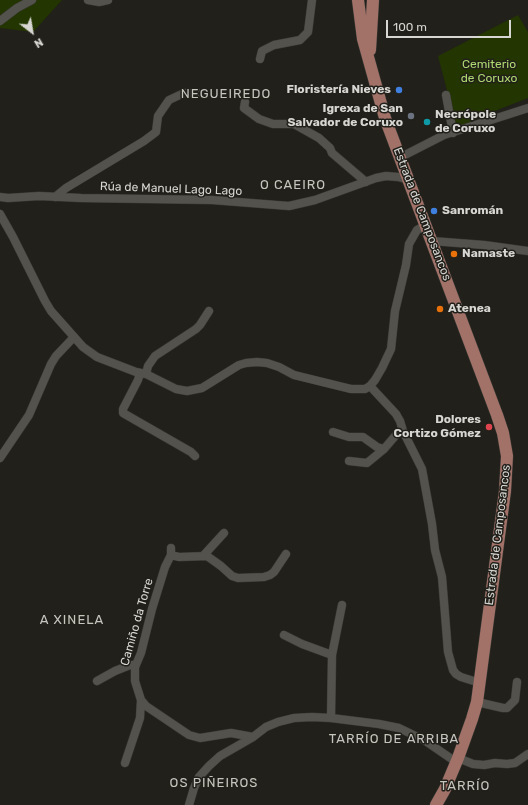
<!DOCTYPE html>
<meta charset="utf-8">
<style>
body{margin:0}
#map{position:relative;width:528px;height:805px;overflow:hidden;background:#21201a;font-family:Rubik,sans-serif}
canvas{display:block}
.north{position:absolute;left:12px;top:12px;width:40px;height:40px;-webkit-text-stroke:3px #21201a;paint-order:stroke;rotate:149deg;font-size:11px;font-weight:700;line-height:16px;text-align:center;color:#d7d6d2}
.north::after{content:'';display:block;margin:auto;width:14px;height:18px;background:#d7d6d2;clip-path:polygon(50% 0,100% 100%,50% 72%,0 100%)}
.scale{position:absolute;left:386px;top:20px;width:125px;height:18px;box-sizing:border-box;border:2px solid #d7d6d2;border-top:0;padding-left:5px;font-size:12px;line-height:14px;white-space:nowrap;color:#d7d6d2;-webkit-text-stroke:3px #21201a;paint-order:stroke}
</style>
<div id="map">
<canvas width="528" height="805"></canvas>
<div class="north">N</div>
<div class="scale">100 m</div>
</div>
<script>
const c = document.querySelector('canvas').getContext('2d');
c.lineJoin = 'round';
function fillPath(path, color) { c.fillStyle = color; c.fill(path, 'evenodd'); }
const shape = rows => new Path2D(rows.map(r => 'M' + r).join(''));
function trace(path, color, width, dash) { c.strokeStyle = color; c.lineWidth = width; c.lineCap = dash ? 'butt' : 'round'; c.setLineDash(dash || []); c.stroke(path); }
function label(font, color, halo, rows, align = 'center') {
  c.font = font + ' Rubik,sans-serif'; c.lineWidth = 3; c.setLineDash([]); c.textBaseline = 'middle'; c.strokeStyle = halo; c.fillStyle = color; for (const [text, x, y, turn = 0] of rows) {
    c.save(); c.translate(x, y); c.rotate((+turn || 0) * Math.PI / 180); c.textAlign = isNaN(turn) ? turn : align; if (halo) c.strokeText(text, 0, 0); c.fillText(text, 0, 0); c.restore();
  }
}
const green = shape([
 [0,0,62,0,33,32,0,28],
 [518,15,528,32,528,98,487,114,457,128,438,56]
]);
const street = shape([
 [88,0,99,2,108,0],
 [0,21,17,8,32,0],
 [260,59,262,51,274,45,300,40,308,32,312,0],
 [446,95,453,133],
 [245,102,244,108,259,119,273,124,294,124,319,138,330,148,332,153,366,182],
 [401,157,444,135,528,108],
 [0,197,8,198,39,196,81,198,212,200,289,206,315,200,376,178,386,176,398,177,409,180],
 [55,197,66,188,144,141,156,132,158,116,169,100,184,93,198,93],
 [0,214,13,237,45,301,51,311,83,347,97,357,136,372,146,374,176,389,187,391,202,388,239,365,246,363,257,362,267,363,279,367,294,375,351,389,365,389,370,386,375,380,382,368,391,349,395,311,406,265,409,244,417,230,426,225],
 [432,241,484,245,528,251],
 [140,373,138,380,123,409,123,413,191,452,195,456],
 [146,374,148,366,155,356,196,329,200,325,209,311],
 [370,386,396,414,400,421,403,431,422,469,432,524,435,550,442,577,448,652,453,670,456,674,461,677,480,683],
 [333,432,349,437,363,437,377,447,384,449],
 [0,458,29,415,51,364,56,356,74,337],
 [349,461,367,463,384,449,396,435,403,431],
 [171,548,171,555,165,567,152,609,141,653,135,667,135,681,141,700,146,706,189,735,200,738,231,733,253,737],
 [171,555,179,557,207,556,221,566,232,576,238,578,264,577,270,575,274,572,286,554],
 [203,556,224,533],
 [284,635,302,644,332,655],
 [97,681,115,671,130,665,136,665],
 [477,702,503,708,507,708,515,700,517,682],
 [331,718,332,655,342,605],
 [458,758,473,764,484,765,495,763,507,764,515,763,528,754],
 [125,763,140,718,141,700],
 [189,805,194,788,199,777,209,766,220,756,253,737,266,727,278,722,294,718,312,717,331,718,379,724,399,728,424,740,456,762]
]);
const primary = shape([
 [358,0,363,39,385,118,497,415,503,433,507,456,505,491,477,702,472,719,458,758,445,789,436,805],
 [370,50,373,0]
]);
const markers = [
 [399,90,4,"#3f7fe0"],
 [411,116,4,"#6b7280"],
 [427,122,4,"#0f9aa8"],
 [434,211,4,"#3f7fe0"],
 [454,254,4,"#e8710a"],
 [440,309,4,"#e8710a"],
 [489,427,4,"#e0444e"]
];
const parkNames = [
 ["Cemiterio",489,65],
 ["de Coruxo",489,79]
];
const poiNames = [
 ["Floristería Nieves",391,90,"right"],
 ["Igrexa de San",403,109,"right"],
 ["Salvador de Coruxo",403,123,"right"],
 ["Necrópole",435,115],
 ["de Coruxo",435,129],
 ["Sanromán",442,211],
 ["Namaste",462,254],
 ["Atenea",448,309],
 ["Dolores",481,420,"right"],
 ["Cortizo Gómez",481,434,"right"]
];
const streetNames = [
 ["Rúa de Manuel Lago Lago",171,189,2],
 ["Estrada de Camposancos",422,214,69],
 ["Estrada de Camposancos",498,535,-83],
 ["Camiño da Torre",137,622,-74]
];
const neighbourhoodNames = [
 ["NEGUEIREDO",226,94],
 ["O CAEIRO",293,185],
 ["A XINELA",72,620],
 ["TARRÍO DE ARRIBA",394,739],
 ["OS PIÑEIROS",214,783],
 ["TARRÍO",465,786]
];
fillPath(green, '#233500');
trace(street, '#3b3a36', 9);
trace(primary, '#3b3a36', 13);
trace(street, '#53524c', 8);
trace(primary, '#a27269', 12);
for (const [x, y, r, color] of markers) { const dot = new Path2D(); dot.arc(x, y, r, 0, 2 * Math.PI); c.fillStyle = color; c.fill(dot); trace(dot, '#21201a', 1.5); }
label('12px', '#aed96e', '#21201a', parkNames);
label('bold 12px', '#d7d6d2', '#21201a', poiNames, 'left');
label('12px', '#d7d6d2', '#21201a', streetNames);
c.letterSpacing = '1px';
label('13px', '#c6c5bd', '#21201a', neighbourhoodNames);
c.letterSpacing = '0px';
</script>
